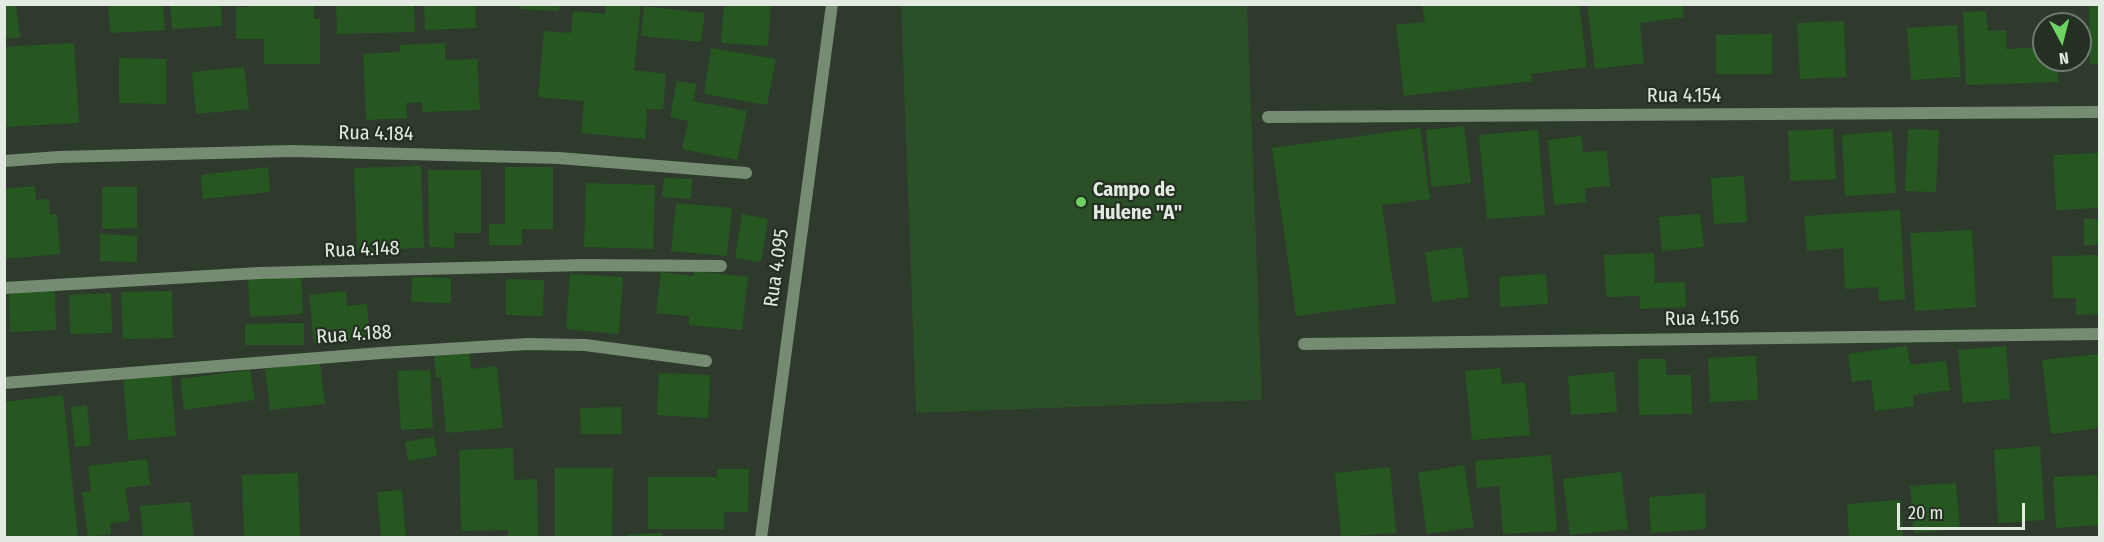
<!DOCTYPE html>
<style>
body{margin:0}
#map{position:relative;width:2104px;height:542px;overflow:hidden;background:#2d3a2c;font-family:"Fira Sans Condensed",sans-serif}
canvas{display:block}
.frame{position:absolute;inset:0;border:6px solid #e2eae1;pointer-events:none}
.north{position:absolute;left:2032px;top:12px;width:60px;height:60px;box-sizing:border-box;background:#233022;border:2px solid #6f7a6e;border-radius:50%;rotate:173deg;font-size:16px;font-weight:700;line-height:24px;text-align:center;color:#e2eae1}
.north::after{content:'';display:block;margin:auto;width:21px;height:27px;background:#6dd361;clip-path:polygon(50% 0,100% 100%,50% 72%,0 100%)}
.scale{position:absolute;left:1897px;top:503px;width:128px;height:27px;box-sizing:border-box;border:3px solid #e2eae1;border-top:0;padding-left:8px;font-size:18px;line-height:21px;white-space:nowrap;color:#e2eae1;-webkit-text-stroke:4px #233022;paint-order:stroke}
</style>
<div id="map">
<canvas width="2104" height="542"></canvas>
<div class="frame"></div>
<div class="north">N</div>
<div class="scale">20 m</div>
</div>
<script>
const c = document.querySelector('canvas').getContext('2d');
c.lineJoin = 'round';
function fillPath(path, color) { c.fillStyle = color; c.fill(path, 'evenodd'); }
const shape = rows => new Path2D(rows.map(r => 'M' + r).join(''));
function trace(path, color, width, dash) { c.strokeStyle = color; c.lineWidth = width; c.lineCap = dash ? 'butt' : 'round'; c.setLineDash(dash || []); c.stroke(path); }
function label(font, color, halo, rows, align = 'center') {
  c.font = font + ' "Fira Sans Condensed",sans-serif'; c.lineWidth = 4.5; c.setLineDash([]); c.textBaseline = 'middle'; c.strokeStyle = halo; c.fillStyle = color; for (const [text, x, y, turn = 0] of rows) {
    c.save(); c.translate(x, y); c.rotate((+turn || 0) * Math.PI / 180); c.textAlign = isNaN(turn) ? turn : align; if (halo) c.strokeText(text, 0, 0); c.fillText(text, 0, 0); c.restore();
  }
}
const green = shape([
 [901,5,1247,5,1262,400,916,413]
]);
const building = shape([
 [4,4,16,4,20,37,4,39],
 [108,4,163,4,165,30,110,33],
 [170,4,221,4,222,26,172,29],
 [248,4,314,4,314,19,320,19,320,64,264,64,264,39,236,39,236,7,248,7],
 [336,4,414,4,415,32,337,34],
 [424,4,475,4,476,28,425,30],
 [519,4,559,4,559,11,519,9],
 [606,4,641,4,634,70,666,74,663,109,647,109,645,139,581,133,584,101,538,97,544,31,571,33,573,11,605,14],
 [724,4,771,4,768,46,721,43],
 [1422,4,1579,4,1587,67,1531,74,1532,81,1404,96,1396,25,1425,22],
 [1587,4,1682,4,1684,17,1640,23,1644,63,1595,69],
 [2089,4,2100,4,2100,64,2090,64],
 [644,6,705,13,701,42,641,36],
 [1986,11,1988,31,2006,30,2006,49,2044,47,2044,60,2057,60,2058,82,1966,85,1963,12],
 [1844,21,1846,77,1800,79,1797,23],
 [1957,25,1961,77,1911,80,1907,28],
 [1772,34,1772,74,1716,74,1716,35],
 [74,43,79,123,4,127,4,47],
 [445,43,445,60,477,59,480,110,422,112,422,102,406,103,407,118,366,120,363,54,400,52,400,45],
 [711,48,776,59,767,105,704,94],
 [119,58,166,59,166,104,119,103],
 [244,67,249,109,196,114,192,72],
 [677,81,697,84,693,101,747,111,737,160,682,149,688,121,670,117],
 [1464,126,1471,183,1431,187,1426,130],
 [1420,128,1430,199,1382,205,1396,303,1296,316,1272,148],
 [1833,129,1836,179,1790,181,1788,131],
 [1908,129,1939,130,1936,192,1905,191],
 [1538,130,1545,215,1487,219,1479,135],
 [1892,131,1896,193,1845,196,1842,135],
 [1581,136,1583,152,1607,151,1610,186,1585,188,1586,202,1554,205,1548,140],
 [2100,153,2100,208,2056,210,2053,155],
 [421,166,424,248,357,250,354,168],
 [268,167,270,192,203,199,201,175],
 [505,167,553,167,553,229,522,229,522,245,489,245,489,224,505,224],
 [428,170,481,170,481,233,454,233,454,248,429,247],
 [1744,176,1747,222,1714,224,1711,178],
 [664,178,692,179,691,199,662,197],
 [586,183,655,185,653,249,584,247],
 [35,186,36,200,49,199,50,214,57,214,60,254,4,259,4,189],
 [102,187,137,187,137,228,102,229],
 [676,203,732,208,727,256,671,251],
 [1900,210,1905,299,1879,301,1878,287,1845,289,1843,248,1807,251,1804,216],
 [742,214,768,219,761,262,735,258],
 [1700,214,1704,247,1662,251,1659,217],
 [2084,219,2100,219,2100,245,2084,245],
 [1972,230,1976,307,1915,311,1910,233],
 [100,234,137,236,137,262,100,261],
 [1462,247,1469,297,1432,302,1425,252],
 [1654,253,1655,283,1685,282,1686,307,1640,309,1640,296,1606,297,1604,255],
 [2100,255,2100,314,2076,315,2076,298,2053,298,2052,256],
 [694,271,748,277,742,330,689,325,689,316,656,313,661,272,693,276],
 [301,274,303,314,250,317,248,277],
 [570,274,623,277,619,334,566,329],
 [1546,274,1548,304,1500,307,1499,277],
 [412,277,451,278,451,303,411,302],
 [506,279,544,280,543,316,506,315],
 [55,290,56,330,10,332,9,291],
 [172,291,173,338,123,339,121,292],
 [346,291,347,306,367,304,370,335,350,337,351,340,314,343,309,295],
 [111,293,112,333,70,334,69,295],
 [304,323,304,345,245,345,245,324],
 [1907,346,1910,365,1946,361,1950,390,1913,395,1914,406,1875,411,1871,379,1852,382,1848,354],
 [2006,346,2010,399,1963,403,1958,350],
 [469,351,471,369,497,366,503,428,446,433,441,377,436,377,434,355],
 [2099,354,2100,428,2051,434,2042,360],
 [1756,356,1758,400,1710,402,1708,358],
 [1638,359,1666,359,1666,375,1691,375,1692,414,1639,415],
 [320,362,325,404,270,410,265,369],
 [1500,368,1502,384,1525,382,1530,435,1472,440,1465,371],
 [250,370,255,400,184,410,180,379],
 [430,370,433,428,401,430,397,371],
 [1614,372,1617,412,1571,415,1568,376],
 [659,373,710,375,708,418,657,415],
 [171,374,176,436,128,440,123,377],
 [63,395,78,537,4,538,4,491,6,491,4,402],
 [87,405,91,445,75,447,71,407],
 [621,407,622,434,581,434,580,408],
 [434,437,437,456,408,461,405,442],
 [2040,446,2045,520,1998,523,1994,450],
 [513,448,514,480,537,479,538,538,508,538,508,530,461,531,459,450],
 [1551,455,1557,531,1503,534,1499,486,1477,488,1475,461],
 [147,459,150,485,125,488,130,521,110,523,111,534,88,537,82,492,91,491,88,466],
 [1464,465,1474,527,1427,534,1418,473],
 [1390,467,1396,533,1341,537,1335,473],
 [555,468,613,468,612,538,555,538],
 [717,469,749,469,748,512,724,512,724,529,648,529,648,477,717,477],
 [1621,472,1628,529,1570,535,1563,479],
 [298,473,300,538,244,538,242,475],
 [2097,475,2100,525,2056,528,2053,477],
 [1956,483,1960,529,1914,533,1910,486],
 [402,490,406,538,381,538,377,492],
 [1705,493,1706,529,1651,533,1649,497],
 [1900,500,1903,536,1849,538,1847,504],
 [190,502,194,538,143,538,140,506],
 [662,533,663,538,627,538,627,535]
]);
const street = shape([
 [1268,117,2100,112],
 [4,161,59,157,292,151,559,158,746,173],
 [4,288,259,273,585,265,721,266],
 [1304,344,2100,334],
 [4,383,381,353,528,344,585,345,706,361],
 [761,538,832,4]
]);
const markers = [
 [1081,202,6,"#6dd361"]
];
const streetNames = [
 ["Rua 4.154",1684,96],
 ["Rua 4.184",376,134,1],
 ["Rua 4.148",362,250,-2],
 ["Rua 4.095",777,268,-82],
 ["Rua 4.156",1702,319,-1],
 ["Rua 4.188",354,335,-4]
];
const poiNames = [
 ["Campo de",1093,190],
 ["Hulene \"A\"",1093,213]
];
fillPath(green, '#2b4f27');
fillPath(building, '#265721');
trace(street, '#758b72', 12);
for (const [x, y, r, color] of markers) { const dot = new Path2D(); dot.arc(x, y, r, 0, 2 * Math.PI); c.fillStyle = color; c.fill(dot); trace(dot, '#233022', 2); }
label('20px', '#e2eae1', '#233022', streetNames);
label('bold 20px', '#e2eae1', '#233022', poiNames, 'left');
</script>
